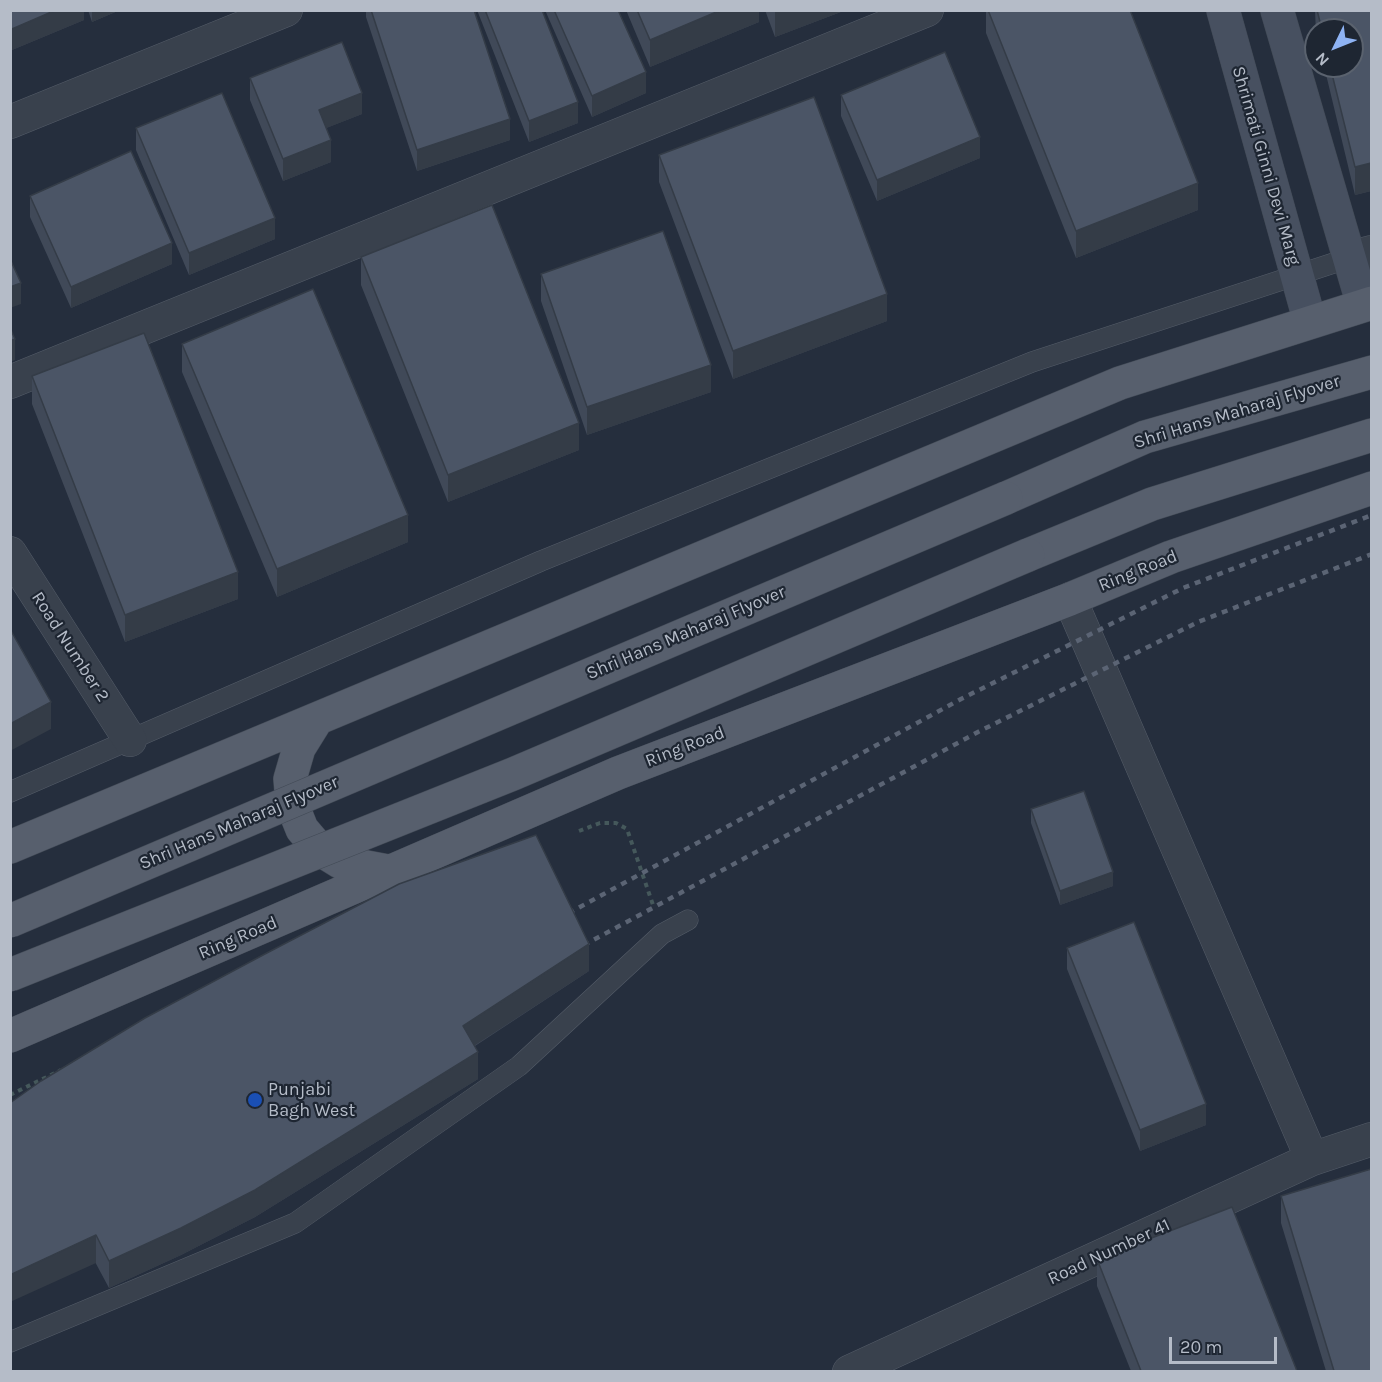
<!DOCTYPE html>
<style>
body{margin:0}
#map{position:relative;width:1382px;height:1382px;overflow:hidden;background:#252e3d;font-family:Karla,sans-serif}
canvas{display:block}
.frame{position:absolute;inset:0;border:12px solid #b5bcc8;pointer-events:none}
.north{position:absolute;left:1304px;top:18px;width:60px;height:60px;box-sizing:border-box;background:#1e2632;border:2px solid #5a626e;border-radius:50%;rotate:227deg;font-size:16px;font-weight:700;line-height:24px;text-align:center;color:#b5bcc8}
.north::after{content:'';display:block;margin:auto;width:21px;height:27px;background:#8eb3f4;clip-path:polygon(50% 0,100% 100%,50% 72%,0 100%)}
.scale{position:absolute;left:1169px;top:1337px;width:108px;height:27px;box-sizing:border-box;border:3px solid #b5bcc8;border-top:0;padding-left:8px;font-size:18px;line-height:21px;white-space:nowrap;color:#b5bcc8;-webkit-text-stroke:4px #1e2632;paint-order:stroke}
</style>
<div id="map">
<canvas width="1382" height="1382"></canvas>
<div class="frame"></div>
<div class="north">N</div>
<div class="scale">20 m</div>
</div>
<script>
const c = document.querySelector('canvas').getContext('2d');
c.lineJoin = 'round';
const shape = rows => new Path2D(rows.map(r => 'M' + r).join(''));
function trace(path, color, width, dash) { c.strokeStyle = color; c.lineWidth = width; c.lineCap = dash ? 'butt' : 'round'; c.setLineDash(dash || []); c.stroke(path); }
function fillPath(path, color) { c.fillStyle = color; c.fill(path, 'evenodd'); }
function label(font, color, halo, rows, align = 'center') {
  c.font = font + ' Karla,sans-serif'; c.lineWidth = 4.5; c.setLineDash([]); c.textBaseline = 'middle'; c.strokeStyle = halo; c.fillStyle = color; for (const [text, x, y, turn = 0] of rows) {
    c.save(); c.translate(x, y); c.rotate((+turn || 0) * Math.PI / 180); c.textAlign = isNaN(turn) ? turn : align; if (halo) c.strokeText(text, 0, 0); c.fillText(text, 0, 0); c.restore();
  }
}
const path = shape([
 [579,831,600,823,616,823,627,829,654,908],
 [10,1095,61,1070]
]);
const lane = shape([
 [10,792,541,561,1032,362,1349,258],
 [10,1342,295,1223,519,1066,662,934,688,920]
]);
const street = shape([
 [10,122,286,10],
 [1349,258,1372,252],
 [10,382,927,10],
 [10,553,130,740],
 [1070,599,1312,1159],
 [849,1372,1312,1159,1372,1139]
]);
const secondary = shape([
 [1223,10,1310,322],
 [1277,10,1363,305]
]);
const primary = shape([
 [1006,498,1145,437,1372,372],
 [1028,555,1152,504,1372,435],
 [317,719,299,748,290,779,292,804,302,829,319,849,340,862,393,872],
 [10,847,1120,383,1372,303],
 [10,1036,618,773,1070,599,1171,557,1372,488]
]);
const rail = shape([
 [558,919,961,699,1183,588,1372,515],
 [573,951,978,732,1198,622,1372,554]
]);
const primaryBridge = shape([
 [10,921,1006,498],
 [10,975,513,774,1028,555]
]);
const wall = shape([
 [10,10,84,10,84,20,12,50,10,46],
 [88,10,120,10,92,22],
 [366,10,474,10,510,140,417,171,366,17],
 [477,10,542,10,578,123,529,142],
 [545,10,618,10,646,93,592,117],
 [626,10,759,10,759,22,650,67],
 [765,10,846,10,775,37],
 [986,10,1130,10,1198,210,1076,258,986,33],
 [1315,10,1371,10,1371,191,1355,195,1324,66,1352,66,1352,30,1316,30,1316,34],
 [250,78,362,114,326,128,331,162,283,181,250,100],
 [841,95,980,158,877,201,841,116],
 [136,128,275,239,189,275,136,150],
 [659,155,887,321,733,379,659,182],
 [30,196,172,264,71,308,30,217],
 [361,257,579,450,448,502,361,285],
 [541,274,711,392,587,435,541,301],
 [182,344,408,542,277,597,182,372],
 [32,376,238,599,125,642,32,404],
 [1031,809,1113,886,1060,905,1031,823],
 [1067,948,1206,1125,1140,1151,1067,969],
 [589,971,475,1046,478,1079,255,1217,181,1255,109,1288,10,1103],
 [1281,1196,1371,1371,1326,1371,1281,1223],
 [1097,1259,1297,1371,1131,1371,1097,1286]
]);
const shadedWall = shape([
 [56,10,84,10,84,20,12,50,12,29],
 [92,10,120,10,92,22],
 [721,10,759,10,759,22,650,67,650,40],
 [775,10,846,10,775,37],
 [646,72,646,93,592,117,592,96],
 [362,93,362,114,319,131,319,110],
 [578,102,578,123,529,142,529,121],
 [510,119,510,140,417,171,417,150],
 [980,137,980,158,877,201,877,180],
 [331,140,331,162,283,181,283,159],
 [1371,163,1371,191,1355,195,1355,167],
 [1198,183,1198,210,1076,258,1076,231],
 [275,218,275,239,189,275,189,253],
 [172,243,172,264,71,308,71,287],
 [21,283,21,304,10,308,10,287],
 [887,294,887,321,733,379,733,351],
 [15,339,15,360,10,362,10,341],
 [711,365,711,392,587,435,587,407],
 [579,423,579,450,448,502,448,475],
 [408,515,408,542,277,597,277,569],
 [238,572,238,599,125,642,125,615],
 [51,702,51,729,10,751,10,724],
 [1113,872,1113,886,1060,905,1060,891],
 [589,944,589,971,463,1053,463,1026],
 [478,1052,478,1079,255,1217,181,1255,109,1288,109,1261],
 [1206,1104,1206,1125,1140,1151,1140,1130],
 [96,1235,96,1263,10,1302,10,1275]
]);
const building = shape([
 [10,10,56,10,12,29,10,25,10,10],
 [371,10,474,10,510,119,417,150,371,10],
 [485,10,542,10,578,102,529,121,485,10],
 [554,10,618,10,646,72,592,96,554,10],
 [637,10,721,10,650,40,637,10],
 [988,10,1130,10,1198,183,1076,231,988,10],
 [1317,10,1371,10,1371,163,1355,167,1330,66,1352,66,1352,30,1322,30,1317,10],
 [342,42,362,93,319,110,331,140,283,159,250,78,342,42],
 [945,52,980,137,877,180,841,95,945,52],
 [222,93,275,218,189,253,136,128,222,93],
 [814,97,887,294,733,351,659,155,814,97],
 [131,151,172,243,71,287,30,196,131,151],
 [492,205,579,423,448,475,361,257,492,205],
 [663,231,711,365,587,407,541,274,663,231],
 [10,259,21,283,10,287,10,259],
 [313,289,408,515,277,569,182,344,313,289],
 [10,328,15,339,10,341,10,328],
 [144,333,238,572,125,615,32,376,144,333],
 [10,629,51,702,10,724,10,629],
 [1084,791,1113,872,1060,891,1031,809,1084,791],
 [536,835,589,944,463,1026,478,1052,255,1190,181,1228,109,1261,96,1235,10,1275,10,1103,41,1081,145,1018,263,955,399,884,536,835],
 [1134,922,1206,1104,1140,1130,1067,948,1134,922],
 [1371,1169,1371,1371,1334,1371,1281,1196,1371,1169],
 [1232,1207,1297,1371,1141,1371,1097,1259,1232,1207]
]);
const markers = [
 [255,1100,8,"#1a4fb4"]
];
const streetNames = [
 ["Shrimati Ginni Devi Marg",1266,166,74],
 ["Shri Hans Maharaj Flyover",1237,412,-17],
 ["Ring Road",1138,571,-22],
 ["Shri Hans Maharaj Flyover",686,633,-23],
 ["Road Number 2",70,647,57],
 ["Ring Road",685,747,-21],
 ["Shri Hans Maharaj Flyover",239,823,-23],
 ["Ring Road",238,938,-23],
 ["Road Number 41",1109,1252,-25]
];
const poiNames = [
 ["Punjabi",268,1090],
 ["Bagh West",268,1111]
];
trace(lane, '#545c68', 21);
trace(street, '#545c68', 34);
trace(secondary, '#424a56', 34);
trace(primary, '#424a56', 34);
trace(path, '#45585b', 4, [4.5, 4.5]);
trace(lane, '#39414d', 20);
trace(street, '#39414d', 33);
trace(secondary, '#475060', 33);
trace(primary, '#575f6d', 33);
trace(rail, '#5b6474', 4.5, [6, 6]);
trace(primaryBridge, '#424a56', 34, []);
trace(primaryBridge, '#575f6d', 33);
fillPath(wall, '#404958');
fillPath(shadedWall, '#343c47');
fillPath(building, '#4b5566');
trace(building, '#343c47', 1.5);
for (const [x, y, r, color] of markers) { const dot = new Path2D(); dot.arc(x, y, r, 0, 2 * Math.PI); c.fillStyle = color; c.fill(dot); trace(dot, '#1e2632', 2); }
label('18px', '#b5bcc8', '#1e2632', streetNames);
label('18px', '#b5bcc8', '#1e2632', poiNames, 'left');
</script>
